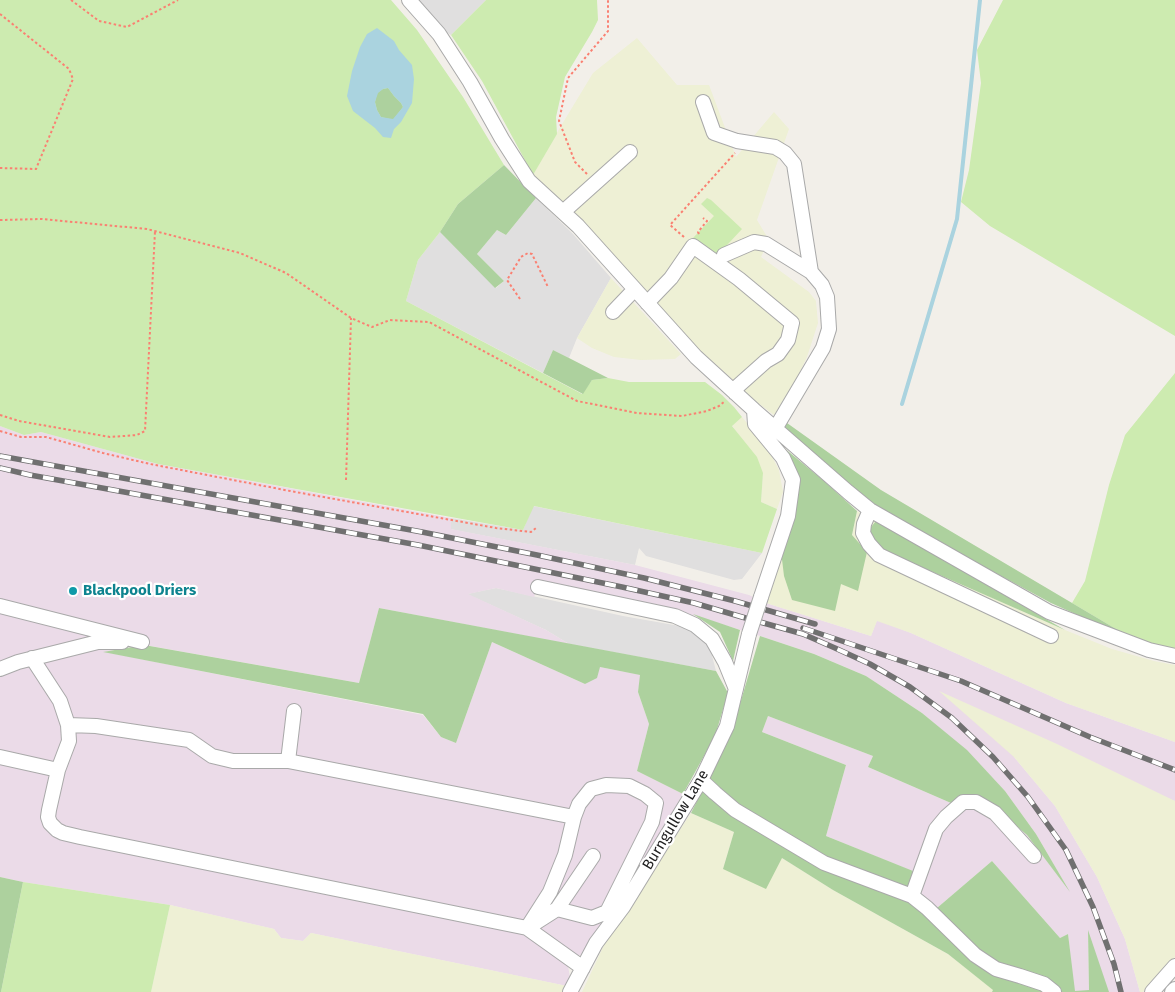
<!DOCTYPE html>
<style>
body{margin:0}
canvas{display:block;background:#f2efe9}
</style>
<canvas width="1175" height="992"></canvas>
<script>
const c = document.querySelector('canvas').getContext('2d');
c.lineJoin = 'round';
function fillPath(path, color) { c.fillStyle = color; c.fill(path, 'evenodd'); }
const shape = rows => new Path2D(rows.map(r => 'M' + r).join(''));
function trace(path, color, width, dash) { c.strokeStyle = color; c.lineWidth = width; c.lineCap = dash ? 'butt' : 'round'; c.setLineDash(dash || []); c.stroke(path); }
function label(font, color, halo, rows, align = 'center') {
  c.font = font + ' "Fira Sans",sans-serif'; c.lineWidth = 4.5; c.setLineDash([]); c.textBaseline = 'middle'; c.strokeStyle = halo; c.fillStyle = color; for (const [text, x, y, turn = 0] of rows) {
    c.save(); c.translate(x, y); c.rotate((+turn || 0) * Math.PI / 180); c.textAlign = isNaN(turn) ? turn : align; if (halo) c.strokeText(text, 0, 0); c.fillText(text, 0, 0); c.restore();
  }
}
const residential = shape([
 [416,0,486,0,451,35,430,23],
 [536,198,573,234,611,278,577,338,569,358,553,350,543,373,406,301,418,260,440,232,496,288,504,281,477,254,497,230,506,235],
 [533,506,762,553,742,579,734,580,646,556,639,548,635,565,450,529,451,518,523,530],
 [496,588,623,616,691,628,709,644,716,671,569,644,546,630,467,594]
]);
const industrial = shape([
 [0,426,24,435,41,432,158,464,451,518,451,529,635,565,749,595,766,603,871,636,877,620,911,633,1066,703,1175,742,1175,801,1165,797,1014,757,1055,806,1097,877,1125,939,1140,992,1108,992,1088,933,1089,991,1074,991,1068,934,1060,938,992,861,937,908,908,886,912,871,826,836,846,765,762,732,768,716,873,756,868,767,951,803,972,797,999,811,1027,835,1067,887,1036,834,1005,791,966,750,922,713,866,676,814,654,760,636,663,606,540,581,534,597,496,588,468,594,546,630,569,644,379,608,359,683,145,645,105,652,423,715,441,737,456,743,492,642,585,684,600,667,641,675,638,692,649,724,637,771,683,794,617,908,591,937,583,954,576,956,567,961,570,977,567,986,311,933,303,941,281,938,274,929,170,905,23,882,0,877]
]);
const farmland = shape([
 [637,38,677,85,709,85,736,157,774,112,789,129,757,220,769,240,761,257,809,292,816,301,818,323,807,357,796,380,774,415,746,394,733,380,694,345,563,203,533,175,541,159,593,73],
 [611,278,681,354,675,359,641,360,614,357,592,348,577,338],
 [742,417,767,447,779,470,783,492,777,509,761,502,763,473,732,425],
 [857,511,876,521,886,551,1065,630,1112,649,1154,661,1175,665,1175,742,1066,703,911,633,877,621,871,636,766,603,774,571,781,551,852,535],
 [939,691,1057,744,1175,801,1175,957,1143,992,1140,992,1125,939,1097,877,1055,806,1014,757],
 [691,813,734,832,723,869,782,858,833,890,948,954,994,990,992,992,582,992,604,945],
 [170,905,274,929,281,938,303,941,311,933,567,986,564,992,151,992]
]);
const grass = shape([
 [0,0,391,0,417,30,463,97,504,165,458,204,440,232,418,260,406,301,582,394,592,380,608,378,629,382,705,382,722,395,734,407,742,417,732,426,757,457,763,473,761,502,777,509,762,553,534,506,523,530,158,464,41,432,24,435,0,426],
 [486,0,597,0,598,20,592,32,565,77,556,117,557,134,533,175,482,81,451,35],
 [1003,0,1175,0,1175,336,990,226,961,202,969,170,981,83,977,50],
 [707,198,711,200,742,229,714,259,693,238,714,216,701,204],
 [1175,373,1175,649,1138,642,1072,603,1085,581,1109,485,1125,435],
 [23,882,170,905,151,992,1,992]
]);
const forest = shape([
 [388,88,394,96,401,103,403,107,393,120,381,117,377,110,375,102,377,93,383,89],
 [504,165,536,198,506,235,497,230,477,254,504,281,495,288,440,232,458,204],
 [553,350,569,358,608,378,592,380,583,394,543,373],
 [787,423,881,490,1138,642,1051,603,883,512,847,485,784,427],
 [772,438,824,481,857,511,852,535,867,552,858,591,841,584,835,611,792,600,784,576,781,551,798,491],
 [876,521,1065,630,885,551,871,537,871,527],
 [379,608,716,671,728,693,715,736,683,794,637,771,649,724,638,692,640,675,600,667,597,678,585,684,492,642,456,743,441,737,423,714,103,652,144,645,359,683],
 [693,614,740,630,733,661,720,632],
 [760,636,814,654,866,676,922,713,967,750,1005,791,1036,834,1070,892,1027,835,999,811,972,797,951,803,868,767,873,756,768,716,762,732,846,765,826,836,913,871,908,886,920,894,937,908,992,861,1060,938,1068,934,1075,991,1089,990,1088,930,1109,992,992,992,993,990,948,954,833,890,782,858,766,889,723,869,734,832,691,813,710,775,737,714],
 [0,877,23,882,1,992,0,992]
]);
const water = shape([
 [377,28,394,41,399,50,412,65,414,79,412,103,401,122,394,129,391,138,383,137,375,128,353,111,347,96,352,71,360,47,367,34],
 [388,88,394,96,401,103,403,107,393,119,381,117,377,110,375,102,378,93,383,89]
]);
const stream = shape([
 [902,404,957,219,980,0]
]);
const path = shape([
 [71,0,99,21,127,27,178,0],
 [0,14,69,69,73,79,36,169,0,168],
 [587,174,575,162,559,121,568,78,608,31,608,0],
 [0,220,42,219,147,229,240,253,286,273,351,318,372,327,390,320,429,322,577,401,637,413,682,416,707,411,719,406,725,401],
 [699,234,698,232,707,221,703,218],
 [684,237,670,225,735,153],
 [520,299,507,280,521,257,528,253,532,254,548,287],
 [0,415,19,421,110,437,137,435,145,431,155,231],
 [0,431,21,437,46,437,103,453,150,464,290,491,496,528,531,532,536,528],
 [346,480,351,318]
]);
const minor = shape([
 [409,0,439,34,470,82,502,139,529,181,578,226,696,357,754,410,848,492,870,510,1049,612,1149,650,1175,656],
 [703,102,714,133,737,141,775,147,785,153,794,164,811,272],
 [563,212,630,152],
 [724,255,754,242,766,244,811,272,822,285,827,297,829,329,823,348,775,429],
 [647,303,671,278,693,246,739,279,792,323,788,340,778,354,766,361,738,386,735,393],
 [613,312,634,290],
 [754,410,755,424,783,458,793,480,788,516,761,597],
 [870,510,864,524,863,533,869,544,879,555,1051,636],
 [538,587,675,616,695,625,712,639,725,662,736,689],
 [0,606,142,642],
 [32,658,60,701,68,725,69,741,58,770,49,810,48,817,50,823,57,830,63,833,80,837,527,928,583,968],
 [0,669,18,662,98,642,122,642],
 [68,725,96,726,189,740,212,756,233,761,288,761,574,817],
 [0,757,58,770],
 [288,761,294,711],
 [701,780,715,793,735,810,824,863,912,896,927,908,975,955,996,969,1020,976,1044,984,1054,992],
 [912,896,936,829,946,817,963,802,976,802,995,813,1034,856],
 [532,925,557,909,593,856],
 [527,928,550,892,565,855,574,817,579,804,591,789,606,785,629,786,645,794,656,803,652,822,607,912,592,918,557,909],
 [570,992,596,943,623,907,701,780,727,726,749,634],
 [1152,992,1175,966],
 [1172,992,1175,989]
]);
const rail = shape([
 [0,456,422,532,537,555,644,578,735,601,815,624],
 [0,468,30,475,418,545,622,587,694,603,742,617,803,634,835,648,870,664,910,687,952,718,993,757,1028,797,1066,850,1093,907,1114,964,1121,992],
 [803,628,961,681,1090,737,1175,770]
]);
const minorBridge = shape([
 [749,634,761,597]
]);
const markers = [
 [73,591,5,"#0f9aa8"]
];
const cultureNames = [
 ["Blackpool Driers",83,591]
];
const streetNames = [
 ["Burngullow Lane",676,820,-59]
];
fillPath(residential, '#e0dfdf');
fillPath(industrial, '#ebdbe8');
fillPath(farmland, '#eef0d5');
fillPath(grass, '#cdebb0');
fillPath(forest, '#add19e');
fillPath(water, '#aad3df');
trace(stream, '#aad3df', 4);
trace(minor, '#a9a9a9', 16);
trace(path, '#fa8072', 2, [2.5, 2.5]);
trace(minor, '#fff', 14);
trace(rail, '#707070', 5.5);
trace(rail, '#fff', 4, [11]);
trace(minorBridge, '#a9a9a9', 16, []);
trace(minorBridge, '#fff', 14);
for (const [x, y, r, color] of markers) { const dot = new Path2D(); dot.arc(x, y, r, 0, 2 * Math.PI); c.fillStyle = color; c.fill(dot); trace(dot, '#fff', 2); }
label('bold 15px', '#0d838f', '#fff', cultureNames, 'left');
label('15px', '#222', '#fff', streetNames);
</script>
